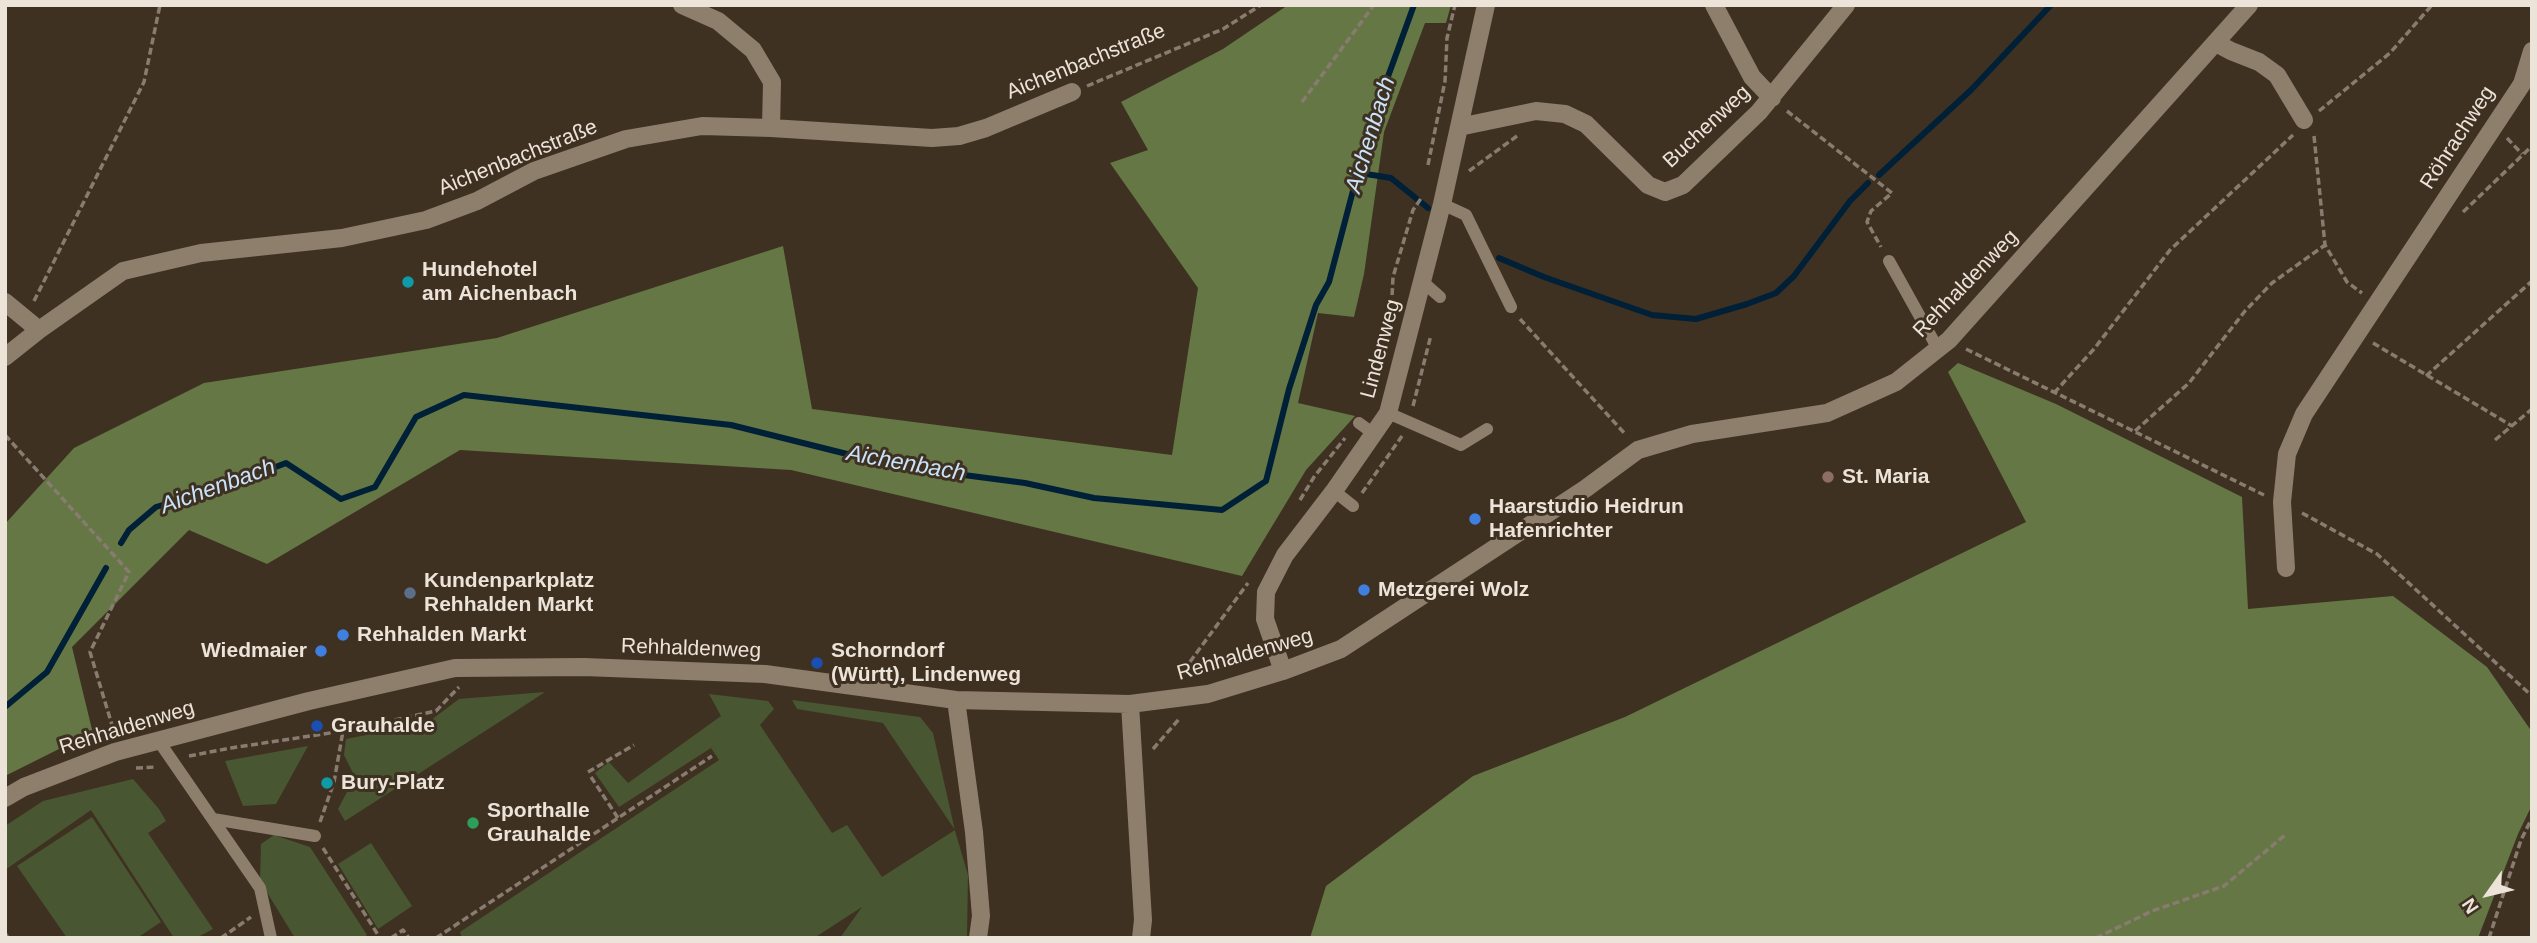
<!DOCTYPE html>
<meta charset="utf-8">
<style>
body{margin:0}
#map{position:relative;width:2537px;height:943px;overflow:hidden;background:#3f3122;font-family:Arial,sans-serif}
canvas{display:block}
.frame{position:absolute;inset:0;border:7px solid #ece3d9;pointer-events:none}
.north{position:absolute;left:2453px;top:859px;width:70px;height:70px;-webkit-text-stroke:5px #3f3122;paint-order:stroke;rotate:236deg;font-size:19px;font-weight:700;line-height:28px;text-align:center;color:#ece3d9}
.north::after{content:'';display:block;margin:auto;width:24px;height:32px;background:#ece3d9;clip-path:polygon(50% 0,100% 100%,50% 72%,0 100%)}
</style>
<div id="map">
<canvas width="2537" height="943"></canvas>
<div class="frame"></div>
<div class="north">N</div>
</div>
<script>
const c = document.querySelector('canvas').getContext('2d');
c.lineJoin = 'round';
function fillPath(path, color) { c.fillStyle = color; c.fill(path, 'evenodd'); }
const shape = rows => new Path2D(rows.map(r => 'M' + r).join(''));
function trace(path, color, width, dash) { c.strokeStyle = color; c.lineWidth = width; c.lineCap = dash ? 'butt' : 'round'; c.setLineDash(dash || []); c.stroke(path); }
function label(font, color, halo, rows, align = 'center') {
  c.font = font + ' Arial,sans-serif'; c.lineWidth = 6; c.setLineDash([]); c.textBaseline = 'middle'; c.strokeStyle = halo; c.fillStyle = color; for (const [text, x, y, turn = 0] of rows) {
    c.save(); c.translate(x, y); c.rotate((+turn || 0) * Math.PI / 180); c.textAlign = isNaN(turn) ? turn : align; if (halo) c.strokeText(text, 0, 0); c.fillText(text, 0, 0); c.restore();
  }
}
const green = shape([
 [545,692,510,715,345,821,338,809,355,777,344,755,346,739,427,723,459,699],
 [709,694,768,701,774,709,760,725,832,833,847,825,882,877,955,830,883,723,797,709,792,700,920,717,933,733,955,831,968,875,967,938,840,938,862,907,814,938,462,938,460,932,719,760,711,748,619,807,595,773,609,762,628,783,721,716],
 [308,746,276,804,243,806,225,761],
 [133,779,159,809,166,821,148,833,213,929,196,938,174,938,91,810,5,870,5,826,43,801],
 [92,817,161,922,137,938,67,938,17,866],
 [274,835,310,847,367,935,363,938,295,938,260,881,261,844],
 [371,843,412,906,378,929,338,864]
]);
const forest = shape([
 [1288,5,1451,5,1446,23,1425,23,1384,132,1364,274,1354,317,1318,313,1298,403,1355,416,1306,470,1242,576,791,470,460,450,267,564,189,530,72,647,95,742,67,745,5,776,5,524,74,448,204,383,497,338,783,246,812,409,1172,455,1198,288,1110,163,1148,150,1121,102,1223,49],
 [1958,363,2056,404,2242,497,2248,609,2393,596,2487,667,2532,732,2532,805,2518,834,2478,938,1310,938,1326,886,1473,776,1625,717,2026,522,1948,372]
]);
const stream = shape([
 [1360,173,1391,178,1428,208],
 [1879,175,1971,90,2051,5],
 [1499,258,1544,277,1652,315,1696,319,1747,304,1776,293,1794,276,1850,201,1868,183],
 [121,543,129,530,156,507,229,485,286,463,341,499,375,487,416,417,464,395,731,425,895,466,1025,483,1094,498,1222,510,1266,481,1289,389,1316,305,1329,282,1370,126,1414,5],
 [5,707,47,672,106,568]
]);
const path = shape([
 [1087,86,1223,29,1261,5],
 [1302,102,1374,5],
 [1787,111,1892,193,1871,211,1867,222,1881,247],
 [2319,111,2390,53,2432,5],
 [2314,136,2325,245,2347,282,2362,293],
 [2507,138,2522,154],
 [1428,165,1445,81,1447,38,1455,5],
 [1469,171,1517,136],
 [2463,212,2532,146],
 [34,301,144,82,160,5],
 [1391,316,1393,277,1413,210,1422,197],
 [1520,319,1626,435],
 [2373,343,2512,426],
 [1966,349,2264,495],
 [2426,376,2532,281],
 [2054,393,2094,349,2170,250,2293,135],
 [1413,406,1431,335],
 [2135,431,2189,383,2245,311,2272,283,2325,245],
 [5,435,129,572,90,652,115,735],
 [2495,440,2532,409],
 [1362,493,1402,436],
 [1300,500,1314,477,1345,438],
 [2302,513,2377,554,2532,696],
 [1183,673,1257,655],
 [1181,680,1181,674,1248,583],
 [1153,749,1180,718],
 [189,756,231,748,343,731],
 [136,768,156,767],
 [588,772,634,745],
 [591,777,618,818],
 [320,822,334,782,343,731,436,711,459,687],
 [323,848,380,938],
 [5,933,8,938],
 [221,938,251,917],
 [391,938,403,930,409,938],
 [436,938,712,756],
 [2096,938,2152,911,2224,886,2285,835],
 [2489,938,2521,840,2532,818]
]);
const service = shape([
 [1442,204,1466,215,1511,307],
 [1889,261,1938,349],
 [1423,282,1440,297],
 [1388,413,1461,445,1487,429],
 [1359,423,1374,434],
 [1334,491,1353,506],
 [158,740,260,888,271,938],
 [213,819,315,836]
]);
const minor = shape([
 [682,5,718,21,753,50,772,82,771,128],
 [1714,5,1752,77,1772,98],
 [2216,43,2231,51,2259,62,2277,75,2304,120],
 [1459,127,1536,111,1565,114,1586,124,1648,185,1665,192,1683,185,1759,112,1846,5],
 [5,302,39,330],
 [5,357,39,330,123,271,201,253,342,238,426,220,477,201,534,171,626,139,702,126,771,128,932,138,959,136,986,128,1072,92],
 [2286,568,2282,502,2287,454,2304,414,2522,84,2532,51],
 [1283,671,1265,619,1266,592,1285,555,1334,491,1388,413,1442,204,1486,5],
 [956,700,974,832,981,916,978,938],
 [1130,704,1143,920,1141,938],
 [5,798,24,787,115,752,309,701,455,668,584,667,765,674,956,700,1130,704,1208,694,1283,671,1341,649,1585,489,1638,450,1692,434,1827,413,1896,382,1949,340,2249,5]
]);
const markers = [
 [408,282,7,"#0f9aa8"],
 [1828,477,7,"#8d6e63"],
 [1475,519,7,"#3f7fe0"],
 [1364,590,7,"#3f7fe0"],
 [410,593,7,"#5c6f8a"],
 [343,635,7,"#3f7fe0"],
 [321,651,7,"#3f7fe0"],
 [817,663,7,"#1a4fb4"],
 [317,726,7,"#1a4fb4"],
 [327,783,7,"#0f9aa8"],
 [473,823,7,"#2e9e5b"]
];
const streetNames = [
 ["Aichenbachstraße",1086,62,-22],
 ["Buchenweg",1707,127,-43],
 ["Röhrachweg",2458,138,-57],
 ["Aichenbachstraße",518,158,-22],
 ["Rehhaldenweg",1966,284,-46],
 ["Lindenweg",1381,349,-75],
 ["Rehhaldenweg",691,649,2],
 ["Rehhaldenweg",1245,655,-16],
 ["Rehhaldenweg",127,728,-17]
];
const poiNames = [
 ["Hundehotel",422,270],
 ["am Aichenbach",422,294],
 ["St. Maria",1842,477],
 ["Haarstudio Heidrun",1489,507],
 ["Hafenrichter",1489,531],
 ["Kundenparkplatz",424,581],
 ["Rehhalden Markt",424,605],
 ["Metzgerei Wolz",1378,590],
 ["Rehhalden Markt",357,635],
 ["Wiedmaier",307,651,"right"],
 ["Schorndorf",831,651],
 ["(Württ), Lindenweg",831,675],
 ["Grauhalde",331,726],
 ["Bury-Platz",341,783],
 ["Sporthalle",487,811],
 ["Grauhalde",487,835]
];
const waterNames = [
 ["Aichenbach",1371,135,-73],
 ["Aichenbach",906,464,10],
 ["Aichenbach",218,487,-20]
];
fillPath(green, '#485631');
fillPath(forest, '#657745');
trace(stream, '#002038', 6);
trace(path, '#887c70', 3.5, [7, 3.5]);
trace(service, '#8e7e6c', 12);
trace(minor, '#8e7e6c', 18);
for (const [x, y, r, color] of markers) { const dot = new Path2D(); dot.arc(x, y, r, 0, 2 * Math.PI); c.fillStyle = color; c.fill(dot); trace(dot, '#3f3122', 2.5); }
label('21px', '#ece3d9', '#3f3122', streetNames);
label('bold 21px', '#ece3d9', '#3f3122', poiNames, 'left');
label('italic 23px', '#c9e3fa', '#3f3122', waterNames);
</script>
